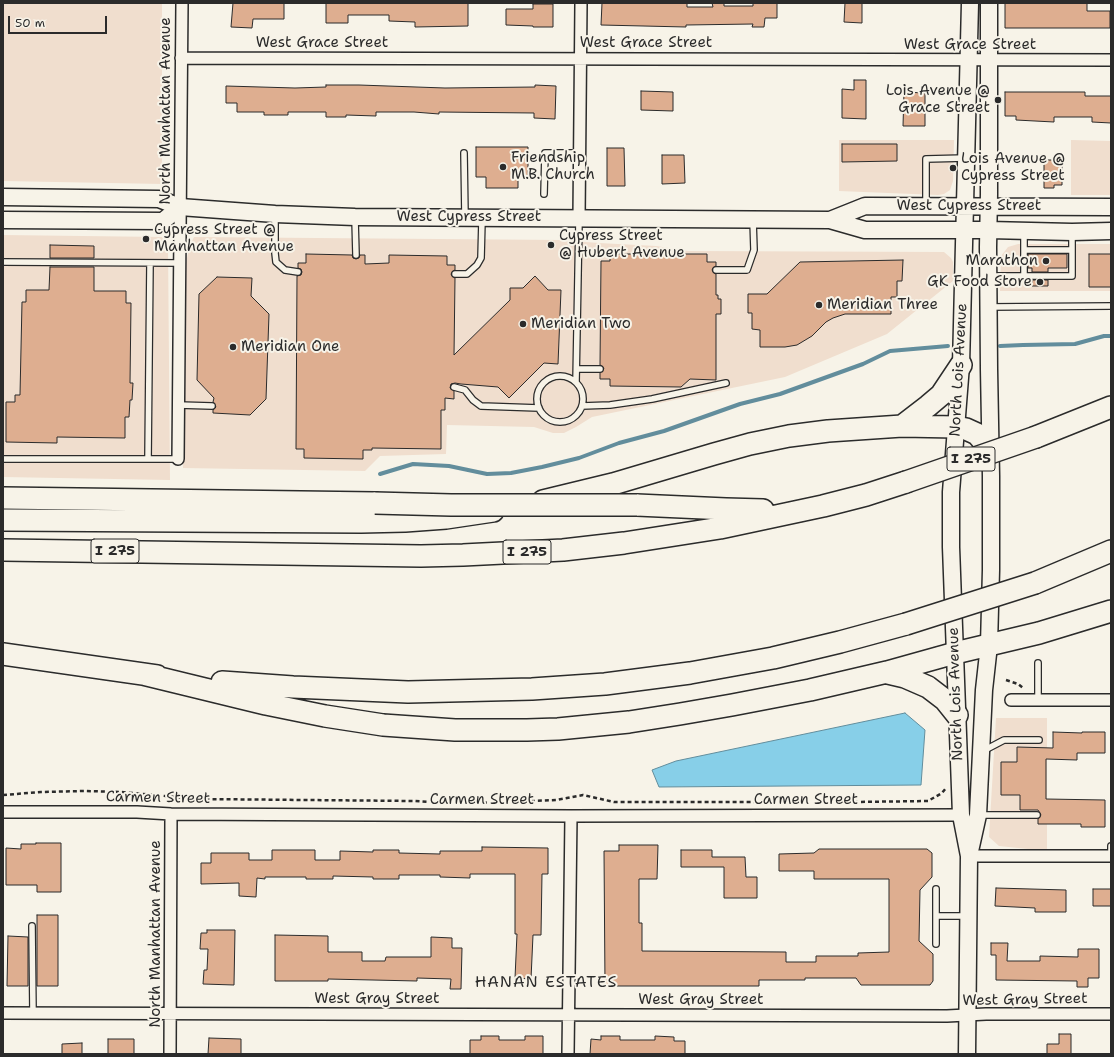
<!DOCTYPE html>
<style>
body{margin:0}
#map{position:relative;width:1114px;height:1057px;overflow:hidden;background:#f7f3e8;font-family:"Shantell Sans",sans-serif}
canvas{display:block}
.frame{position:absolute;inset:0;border:4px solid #2b2b2b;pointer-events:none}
.scale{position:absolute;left:8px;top:16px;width:99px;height:18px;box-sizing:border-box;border:2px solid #2b2b2b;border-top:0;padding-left:5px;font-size:12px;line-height:14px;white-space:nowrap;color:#2b2b2b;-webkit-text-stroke:3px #f7f3e8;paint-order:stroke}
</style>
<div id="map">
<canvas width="1114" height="1057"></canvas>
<div class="frame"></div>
<div class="scale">50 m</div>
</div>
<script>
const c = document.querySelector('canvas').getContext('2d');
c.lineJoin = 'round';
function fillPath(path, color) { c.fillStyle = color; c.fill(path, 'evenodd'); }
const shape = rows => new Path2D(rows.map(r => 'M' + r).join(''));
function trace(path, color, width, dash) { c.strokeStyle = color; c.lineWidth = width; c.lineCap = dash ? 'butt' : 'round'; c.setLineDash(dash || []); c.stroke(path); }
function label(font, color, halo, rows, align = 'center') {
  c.font = font + ' "Shantell Sans",sans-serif'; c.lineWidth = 4; c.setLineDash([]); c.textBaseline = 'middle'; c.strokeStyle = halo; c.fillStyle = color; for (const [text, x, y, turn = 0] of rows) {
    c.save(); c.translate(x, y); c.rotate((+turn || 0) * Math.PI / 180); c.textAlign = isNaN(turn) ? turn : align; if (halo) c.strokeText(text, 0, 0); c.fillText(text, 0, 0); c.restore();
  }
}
const built = shape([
 [3,3,162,3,162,184,3,181],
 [839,140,954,140,953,181,950,190,944,194,938,195,839,191],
 [1071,140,1111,141,1111,195,1071,195],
 [3,235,162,237,168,245,170,480,3,477],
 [194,237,561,240,599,243,656,246,688,251,944,252,951,258,953,262,953,281,887,334,785,377,592,417,576,427,564,433,553,433,534,427,447,425,446,454,380,456,365,471,183,468,185,267,190,245],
 [1018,244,1111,244,1111,291,1000,291,1001,256,1008,247],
 [996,718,1047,718,1047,851,999,846,989,837]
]);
const water = shape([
 [905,713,925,730,921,785,659,787,652,770,676,761,905,713]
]);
const stream = shape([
 [1000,346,1023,345,1075,344,1104,336,1111,336],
 [380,474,413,464,449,466,487,474,511,473,542,467,579,458,619,443,664,431,740,404,780,394,863,364,890,351,948,346]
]);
const building = shape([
 [233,3,284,3,284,19,253,19,252,28,231,27,233,3],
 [326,3,468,3,468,26,415,27,415,22,389,21,389,15,348,15,348,23,326,23,326,3],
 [602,3,687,3,687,7,713,7,712,3,724,3,724,6,753,6,753,3,777,3,777,18,765,18,764,27,752,27,753,24,686,25,686,27,601,25,602,3],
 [845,3,862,3,862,23,844,22,845,3],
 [1005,3,1087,3,1087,11,1110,11,1110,28,1005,28,1005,3],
 [533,4,553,4,553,27,533,27,533,26,506,25,506,9,533,9,533,4],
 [854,80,866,80,866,119,842,118,842,89,854,90,854,80],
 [326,85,359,85,445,88,535,87,535,85,556,86,555,119,534,118,534,113,439,112,439,114,414,112,376,112,376,116,346,115,346,117,326,117,326,112,288,112,288,115,264,115,264,112,237,112,237,103,226,103,226,86,295,88,326,87,326,85],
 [641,91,673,92,673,111,641,110,641,91],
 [904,92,925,93,925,126,903,126,904,92],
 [1005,92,1085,92,1085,96,1111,96,1111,123,1092,122,1092,117,1054,117,1054,122,1016,120,1016,116,1005,116,1005,92],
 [842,144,897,144,897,161,842,162,842,144],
 [476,147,528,147,528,177,518,177,518,188,486,188,486,177,476,177,476,147],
 [607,148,624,148,625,186,607,186,607,148],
 [662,155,684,155,685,183,662,184,662,155],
 [1044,160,1062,160,1062,185,1054,185,1054,188,1044,188,1044,160],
 [50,245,94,246,94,258,50,258,50,245],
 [306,254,352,255,353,258,356,259,359,258,360,255,365,255,365,264,389,263,389,255,447,256,447,265,455,265,455,270,453,271,451,274,452,276,455,278,454,355,510,300,510,288,523,288,535,276,548,290,561,290,558,364,544,363,509,398,498,387,461,384,455,383,451,384,450,388,454,391,454,399,445,398,445,410,441,410,441,449,372,448,372,450,363,450,363,459,304,458,304,449,296,449,297,276,301,275,302,272,301,269,298,268,298,263,306,263,306,254],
 [610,254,707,254,707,262,716,262,716,266,713,268,712,270,714,273,716,274,716,295,718,295,718,299,721,299,721,314,716,314,716,380,690,379,681,387,610,386,610,379,600,379,600,373,604,369,603,367,600,365,601,261,610,261,610,254],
 [1028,254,1067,254,1067,268,1048,268,1048,272,1032,272,1032,268,1028,268,1028,254],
 [1089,254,1111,254,1111,287,1089,287,1089,254],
 [903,260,902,281,897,281,897,297,891,297,891,314,845,314,833,318,826,322,812,336,797,345,785,347,760,347,760,330,752,329,752,313,748,313,748,294,767,294,800,262,903,260],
 [50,267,94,267,94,291,126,291,126,303,131,303,130,383,133,383,132,400,130,400,129,417,125,417,125,438,57,437,57,443,6,442,6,402,15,402,15,395,20,395,22,302,26,302,26,290,49,290,50,267],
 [217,277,252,278,251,296,269,314,266,399,250,415,213,413,213,410,216,407,213,402,214,398,197,380,199,294,217,277],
 [1032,280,1048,280,1048,286,1032,286,1032,280],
 [1053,732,1082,733,1082,732,1105,732,1105,753,1077,753,1077,760,1046,759,1046,799,1105,800,1105,827,1081,827,1081,824,1038,824,1038,819,1041,815,1038,810,1020,810,1020,795,1001,795,1001,762,1017,762,1017,747,1053,748,1053,732],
 [36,843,61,843,61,892,37,892,37,885,6,885,6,848,21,849,21,844,36,844,36,843],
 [619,845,658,845,657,879,639,879,639,923,642,923,642,951,786,952,786,962,816,962,816,956,858,956,858,953,889,952,889,879,814,879,814,871,779,871,779,854,814,853,819,849,927,849,932,853,932,877,920,890,919,941,933,954,933,981,930,985,861,985,856,978,805,978,805,980,759,980,759,986,605,986,604,851,619,851,619,845],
 [482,847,548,848,548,874,542,874,541,935,533,935,531,979,515,978,517,934,515,934,515,874,470,874,470,878,440,877,440,875,399,875,399,879,373,879,373,877,333,876,333,879,306,879,306,877,265,877,265,879,257,878,256,897,239,896,239,883,201,884,201,863,211,863,211,853,249,853,249,860,272,860,272,850,315,850,315,860,340,860,340,851,373,852,373,850,399,850,399,853,440,854,440,851,482,851,482,847],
 [681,850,712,850,712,857,745,857,746,877,757,877,757,898,724,898,724,867,681,867,681,850],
 [996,888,1066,890,1066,912,1035,912,1035,908,995,906,996,888],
 [1093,889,1111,889,1111,906,1093,906,1093,889],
 [37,915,58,915,58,986,37,986,37,915],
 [207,930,235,930,234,985,203,984,204,970,207,970,208,949,200,949,201,933,207,933,207,930],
 [275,935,328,936,328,952,362,952,362,961,385,961,386,957,431,957,431,937,452,938,452,948,462,948,461,989,450,989,451,979,417,978,417,981,328,979,328,981,275,981,275,935],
 [8,936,28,937,28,986,7,986,8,936],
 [991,943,1008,943,1007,961,1040,961,1040,956,1078,957,1078,949,1099,949,1099,978,1088,978,1088,987,1077,987,1077,981,996,980,996,955,991,955,991,943],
 [1059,1034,1071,1034,1071,1054,1047,1054,1047,1044,1059,1044,1059,1034],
 [481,1036,499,1036,499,1040,525,1040,525,1036,543,1036,543,1054,470,1054,470,1040,481,1040,481,1036],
 [601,1036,620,1036,620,1040,655,1040,655,1036,674,1037,674,1041,685,1041,685,1054,590,1054,591,1039,601,1040,601,1036],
 [209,1038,241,1039,241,1054,208,1054,209,1038],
 [108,1039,134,1039,134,1054,108,1054,108,1039],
 [82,1043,82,1054,62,1054,62,1044,82,1043]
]);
const path = shape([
 [1006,680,1018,684,1023,688],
 [3,795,41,792,85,791,121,792,198,799,415,801,429,802],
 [476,802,489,803],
 [854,802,928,801,942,793,946,788],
 [517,803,532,801,556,800,583,795,614,802,771,802]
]);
const lane = shape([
 [464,153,465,217],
 [544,194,545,153,579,153],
 [926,205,926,159,966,158],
 [275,216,275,253,276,262,285,270,298,272],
 [355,219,356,255],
 [1024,232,1024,276],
 [1024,250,1072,250],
 [3,262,179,263],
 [716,270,747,270,754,250,753,220],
 [455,274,467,274,477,265,481,258,482,220],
 [989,276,1072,276,1072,233],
 [989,307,1111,306],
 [577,369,600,369],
 '537 399a23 23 0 1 1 46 0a23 23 0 1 1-46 0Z',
 [576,382,579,221],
 [454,387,465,390,473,400,481,406,539,408],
 [178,405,212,406],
 [582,406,610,405,652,399,726,383],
 [3,459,178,459],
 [148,459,150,263],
 [1038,663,1038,700],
 [983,751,1004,740,1039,740],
 [978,815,1037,815],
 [1111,856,1111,846],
 [936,916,968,916],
 [32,926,33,1013],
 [936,944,936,889]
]);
const street = shape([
 [181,58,1111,60],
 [579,218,581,3],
 [178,459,182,3],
 [1011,700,1111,700],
 [3,812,137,812,171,814,571,816,961,815],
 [969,856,1111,856],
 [3,1013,947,1016,986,1014,1111,1014],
 [170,1054,171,814],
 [568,1054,571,816]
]);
const secondary = shape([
 [3,197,159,199,180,207,275,214,355,217,830,220,865,230,989,230,1072,232,1111,231],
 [3,220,163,221,180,207],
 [830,220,865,206,1111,207],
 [970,851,978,815,984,690,989,645,991,570,991,476,989,369,988,247,989,194,989,3],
 [967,1054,969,856,961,815,951,547,951,492,961,365,970,3]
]);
const highway = shape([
 [902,426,928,406,941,395,961,365],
 [1036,437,1111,407],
 [3,498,375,503],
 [543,501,613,484,714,454,750,444,789,436,828,431,902,426,956,427,966,429,977,434,991,450],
 [637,505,726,509,763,510],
 [3,520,361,522,405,521,446,518,493,511],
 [3,550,421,556,463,555,563,550,624,543,720,528,823,506,866,495,906,482],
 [1035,583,1111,551],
 [3,654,157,676],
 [888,673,905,677,928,687,945,700,957,715],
 [143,674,266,704,325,716,383,725,455,730,527,730,558,729,629,722,680,714,732,705,810,690,887,672,955,653,1039,633,1111,611],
 [222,682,293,687,408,692,532,689,605,684,690,673,773,658,840,642,906,624]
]);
const highwayBridge = shape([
 [906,482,1036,437],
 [375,503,451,505,637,505],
 [906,624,1035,583]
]);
const markers = [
 [998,100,4,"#2b2b2b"],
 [503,167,4,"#2b2b2b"],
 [953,168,4,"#2b2b2b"],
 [146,239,4,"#2b2b2b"],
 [551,245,4,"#2b2b2b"],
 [1046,261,4,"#2b2b2b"],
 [1040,282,4,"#2b2b2b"],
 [819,305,4,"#2b2b2b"],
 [523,324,4,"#2b2b2b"],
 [233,347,4,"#2b2b2b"]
];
const shields = [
 [971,459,48],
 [115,551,48],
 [527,552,48]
];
const shieldNames = [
 ["I 275",971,459],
 ["I 275",115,551],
 ["I 275",527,552]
];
const streetNames = [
 ["West Grace Street",322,43],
 ["West Grace Street",646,43],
 ["West Grace Street",970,45],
 ["North Manhattan Avenue",166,111,-90],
 ["West Cypress Street",969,206],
 ["West Cypress Street",469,217],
 ["North Lois Avenue",959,370,-87],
 ["North Lois Avenue",956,694,-92],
 ["Carmen Street",158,798,1],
 ["Carmen Street",482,800],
 ["Carmen Street",806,800],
 ["North Manhattan Avenue",156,934,-90],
 ["West Gray Street",377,999],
 ["West Gray Street",701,1000],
 ["West Gray Street",1025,1000,-1]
];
const poiNames = [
 ["Lois Avenue @",990,91,"right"],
 ["Grace Street",990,108,"right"],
 ["Friendship",511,158],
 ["M.B. Church",511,175],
 ["Lois Avenue @",961,159],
 ["Cypress Street",961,176],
 ["Cypress Street @",154,230],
 ["Manhattan Avenue",154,247],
 ["Cypress Street",559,236],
 ["@ Hubert Avenue",559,253],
 ["Marathon",1038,261,"right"],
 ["GK Food Store",1032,282,"right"],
 ["Meridian Three",827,305],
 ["Meridian Two",531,324],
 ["Meridian One",241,347]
];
const neighbourhoodNames = [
 ["HANAN ESTATES",546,983]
];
fillPath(built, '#f0dece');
fillPath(water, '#87cfe8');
trace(water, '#628d9c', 1);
trace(stream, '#628d9c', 4);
fillPath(building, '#deae90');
trace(building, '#2b2b2b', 1);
trace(lane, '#2b2b2b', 8);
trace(street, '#2b2b2b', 14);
trace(secondary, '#2b2b2b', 19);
trace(highway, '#2b2b2b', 24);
trace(path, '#2b2b2b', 2.5, [4, 3]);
trace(lane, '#f7f3e8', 5.5);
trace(street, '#f7f3e8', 11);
trace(secondary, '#f7f3e8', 16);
trace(highway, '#f7f3e8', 21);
trace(highwayBridge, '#2b2b2b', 24, []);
trace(highwayBridge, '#f7f3e8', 21);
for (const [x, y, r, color] of markers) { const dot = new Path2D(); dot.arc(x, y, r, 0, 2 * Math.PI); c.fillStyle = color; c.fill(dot); trace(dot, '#f7f3e8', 1.5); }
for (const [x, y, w] of shields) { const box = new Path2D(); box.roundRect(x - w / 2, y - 12, w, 24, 3); c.fillStyle = '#f7f3e8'; c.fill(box); trace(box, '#2b2b2b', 1); }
label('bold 14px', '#2b2b2b', null, shieldNames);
label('15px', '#2b2b2b', '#f7f3e8', streetNames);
label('15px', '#2b2b2b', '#f7f3e8', poiNames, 'left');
c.letterSpacing = '1px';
label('16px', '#2b2b2b', '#f7f3e8', neighbourhoodNames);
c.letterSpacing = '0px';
</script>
